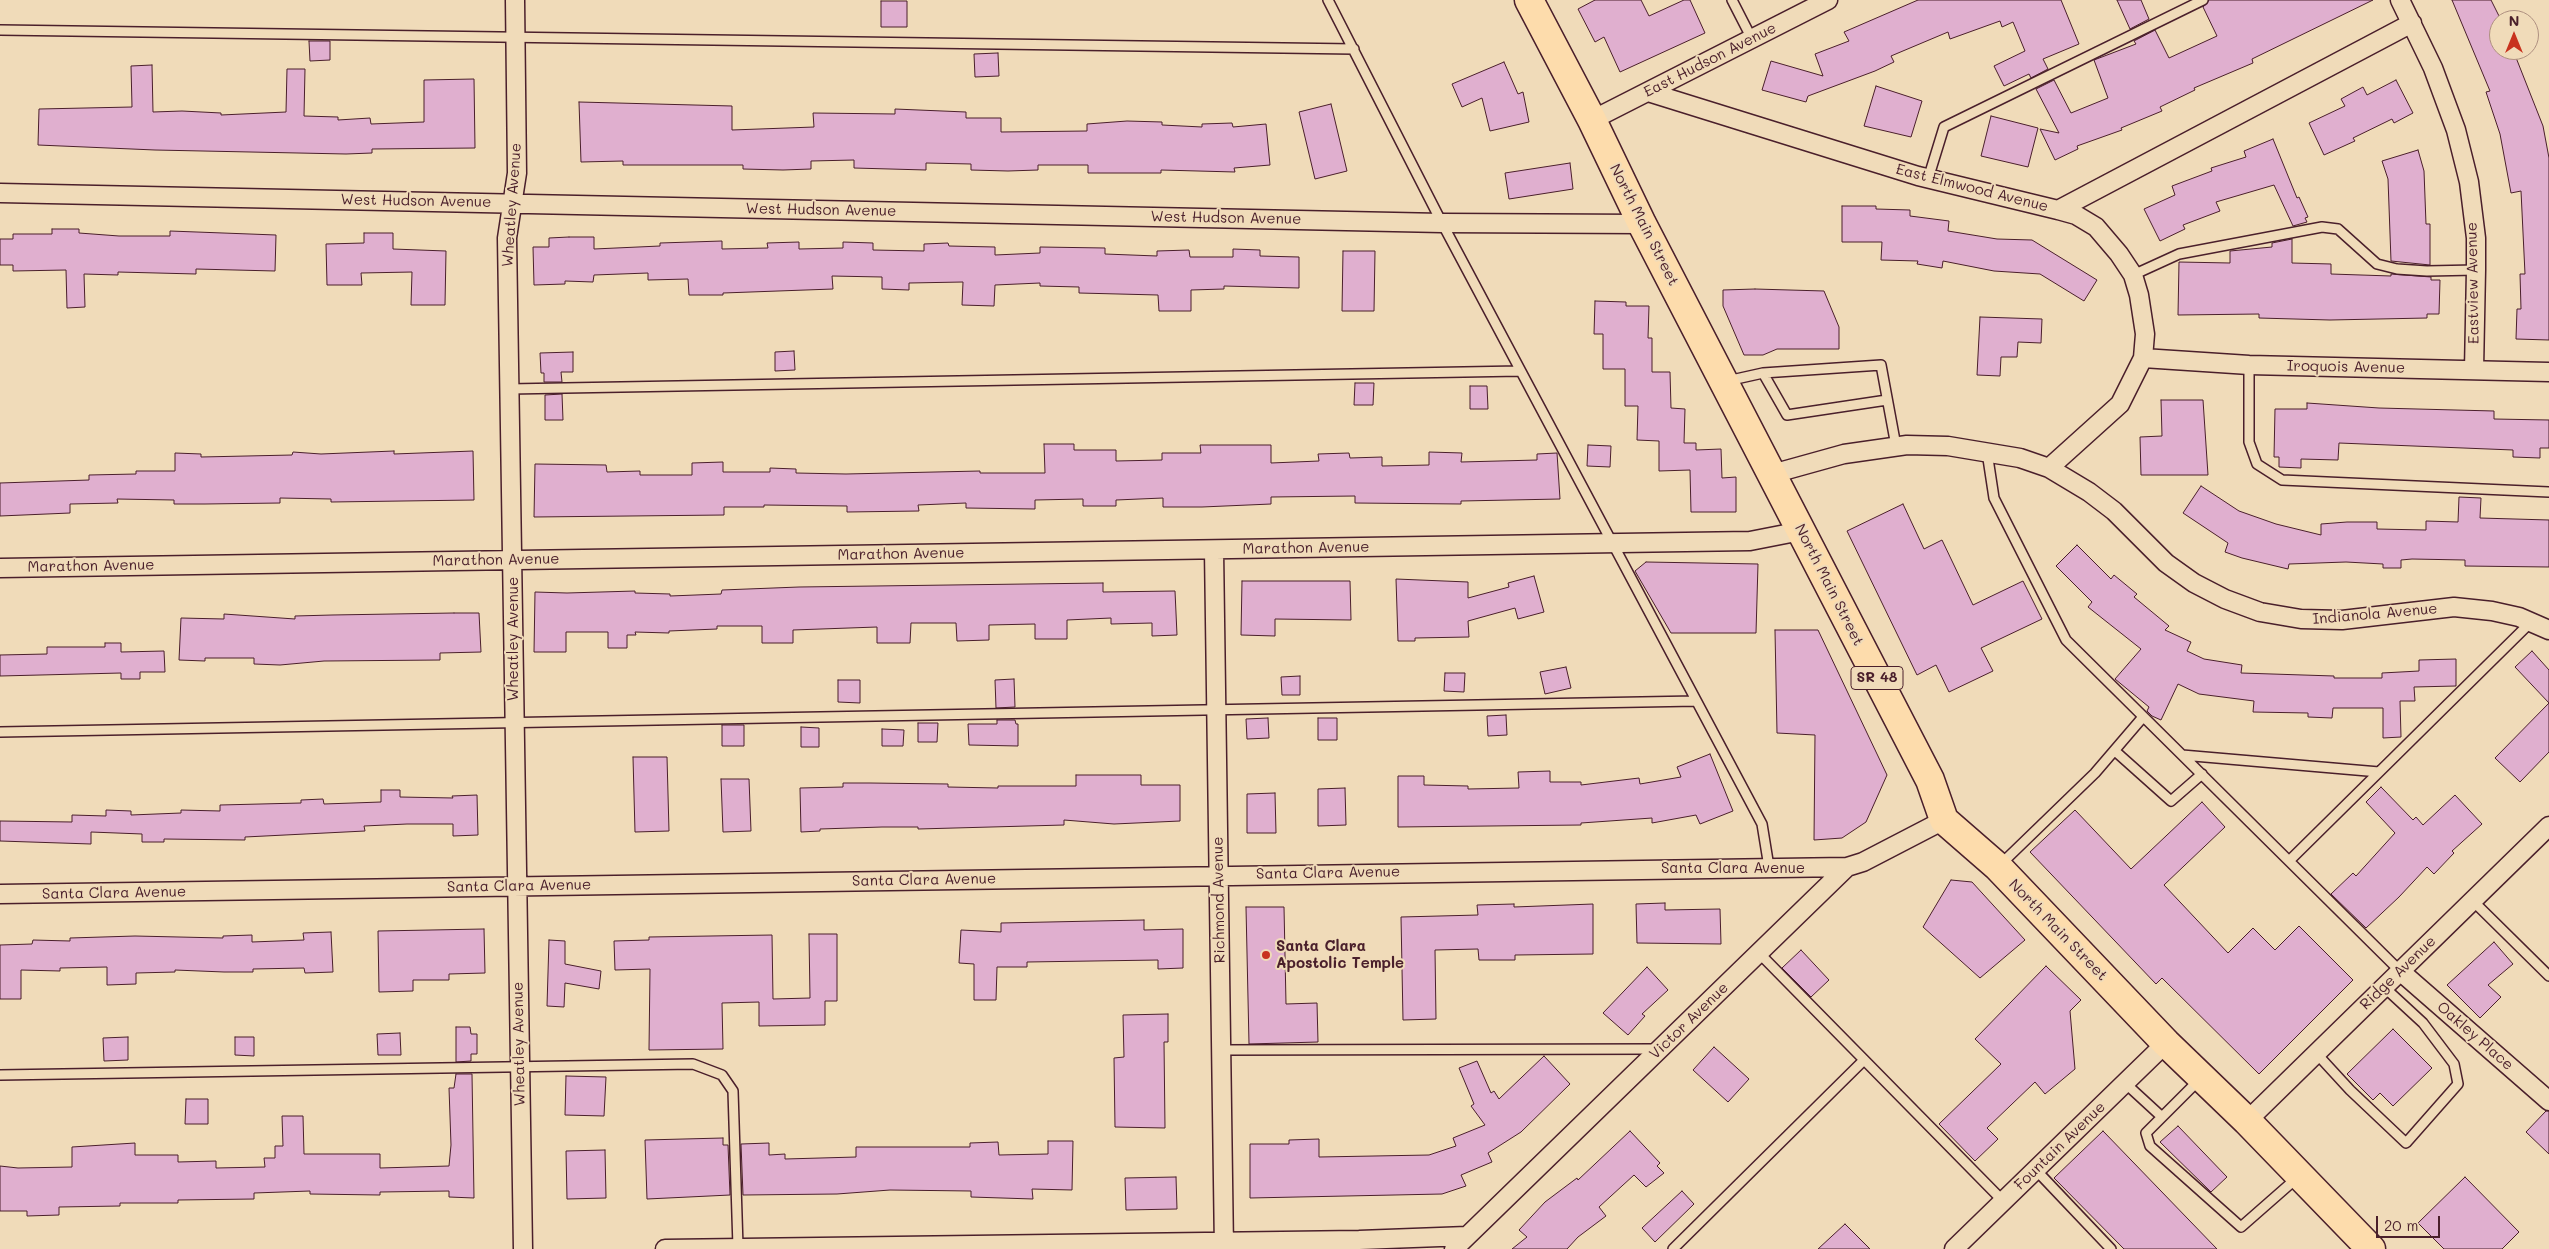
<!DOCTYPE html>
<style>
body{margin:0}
#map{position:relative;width:2549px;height:1249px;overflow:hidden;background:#f0dbb9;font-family:Mali,sans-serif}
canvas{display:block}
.north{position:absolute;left:2489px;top:10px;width:50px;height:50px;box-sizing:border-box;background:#f0dbb9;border:1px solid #ae9080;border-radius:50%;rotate:0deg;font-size:14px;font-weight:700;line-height:20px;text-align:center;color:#4a1f2b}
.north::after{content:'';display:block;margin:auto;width:18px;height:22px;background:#c8321e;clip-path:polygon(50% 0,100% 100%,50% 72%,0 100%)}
.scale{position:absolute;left:2376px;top:1216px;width:64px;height:22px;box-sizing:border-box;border:2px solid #4a1f2b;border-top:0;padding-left:6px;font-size:15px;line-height:18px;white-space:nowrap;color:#4a1f2b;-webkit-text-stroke:4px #f0dbb9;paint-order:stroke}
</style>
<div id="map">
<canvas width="2549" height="1249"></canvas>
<div class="north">N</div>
<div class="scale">20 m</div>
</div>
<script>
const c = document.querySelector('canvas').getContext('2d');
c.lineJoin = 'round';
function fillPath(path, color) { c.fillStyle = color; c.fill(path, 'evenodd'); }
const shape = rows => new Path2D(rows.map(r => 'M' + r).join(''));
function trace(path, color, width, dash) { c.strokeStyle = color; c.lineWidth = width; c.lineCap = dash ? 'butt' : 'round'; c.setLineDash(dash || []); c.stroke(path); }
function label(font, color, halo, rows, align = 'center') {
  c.font = font + ' Mali,sans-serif'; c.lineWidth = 4; c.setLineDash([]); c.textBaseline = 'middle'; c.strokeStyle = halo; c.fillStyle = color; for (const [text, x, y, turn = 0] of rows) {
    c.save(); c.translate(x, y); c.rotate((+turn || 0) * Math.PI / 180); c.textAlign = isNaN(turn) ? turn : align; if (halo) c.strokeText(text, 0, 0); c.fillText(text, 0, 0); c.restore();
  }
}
const building = shape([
 [1595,0,1641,0,1649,16,1684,0,1690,0,1705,33,1620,72,1604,37,1595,42,1578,9,1595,0],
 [1918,0,2061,0,2079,44,2043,59,2048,69,2031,78,2029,74,2004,86,1994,66,2025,51,2013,22,2002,27,2000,21,1950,39,1948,32,1891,56,1894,62,1875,71,1808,96,1806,102,1762,90,1771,61,1823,76,1815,54,1849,41,1844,32,1918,0],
 [2117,0,2141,0,2149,19,2130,29,2117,0],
 [2209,0,2373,0,2252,59,2253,63,2194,88,2195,90,2160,107,2162,111,2121,128,2122,130,2077,146,2078,149,2055,160,2040,129,2059,133,2036,89,2054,80,2071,113,2108,98,2094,60,2136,44,2134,41,2155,30,2169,58,2217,36,2203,7,2209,0],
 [2452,0,2491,0,2501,20,2499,20,2499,50,2513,50,2543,126,2549,158,2549,340,2516,339,2517,309,2521,309,2520,274,2525,274,2521,191,2511,193,2500,134,2486,92,2490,91,2452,0],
 [881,1,907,1,907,27,881,27,881,1],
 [309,41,330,41,330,60,310,61,309,41],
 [998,53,999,76,975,77,974,54,998,53],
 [1504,62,1518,94,1523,92,1529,122,1490,131,1482,98,1462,107,1452,84,1504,62],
 [152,65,153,112,182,111,221,113,221,115,286,112,287,69,305,69,304,116,338,117,338,120,370,118,371,124,424,122,424,80,474,79,475,148,372,149,372,153,346,154,155,150,38,145,39,109,132,107,131,66,152,65],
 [2396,80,2413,113,2394,123,2392,119,2353,138,2355,141,2324,155,2309,123,2345,106,2341,99,2363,87,2367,95,2396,80],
 [1876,86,1922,101,1911,137,1864,126,1876,86],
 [579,102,732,106,732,130,814,127,813,113,895,114,895,109,966,112,966,118,1001,118,1001,132,1087,131,1087,124,1127,121,1162,122,1162,125,1202,127,1202,124,1232,123,1233,127,1266,124,1270,165,1234,168,1235,172,1161,170,1161,173,1088,173,1088,165,1038,165,1038,170,1008,171,971,170,971,164,926,163,926,170,854,168,854,160,811,161,811,169,783,170,743,169,743,165,623,165,623,161,581,162,579,102],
 [1331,104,1347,171,1315,179,1299,112,1331,104],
 [1991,116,2038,128,2028,167,1981,156,1991,116],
 [2273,139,2297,198,2299,197,2308,217,2305,218,2307,222,2293,226,2274,185,2216,202,2220,211,2183,225,2185,229,2160,241,2144,209,2175,195,2172,186,2212,171,2211,168,2246,157,2244,151,2273,139],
 [2418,150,2424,171,2426,224,2430,224,2430,265,2391,261,2388,179,2382,161,2418,150],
 [1570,163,1573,189,1509,199,1505,173,1570,163],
 [1842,206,1876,206,1876,209,1910,210,1910,216,1949,221,1948,231,1997,239,2032,240,2097,280,2084,301,2040,274,1994,271,1943,261,1942,268,1917,264,1918,261,1881,260,1882,242,1842,242,1842,206],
 [52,229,79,229,79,233,119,236,170,236,170,231,276,235,275,271,196,269,196,274,118,272,118,275,84,274,85,307,67,308,66,270,13,271,13,265,0,265,0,239,13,239,13,234,52,234,52,229],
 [364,233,393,233,393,249,446,251,445,305,411,305,412,272,361,273,362,285,327,285,326,244,364,243,364,233],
 [569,237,594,237,594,249,660,246,660,243,722,241,722,249,768,248,767,243,799,242,799,249,843,248,843,242,873,243,873,250,924,251,924,244,948,243,949,246,995,247,995,255,1040,253,1040,247,1105,248,1105,254,1157,256,1157,251,1189,250,1190,257,1233,257,1233,249,1260,250,1260,256,1299,257,1299,288,1224,286,1224,289,1191,290,1191,311,1159,311,1158,295,1079,293,1079,287,1040,286,1040,283,995,285,994,306,962,305,963,282,909,283,909,290,882,289,882,277,832,276,833,289,723,293,723,295,689,295,688,279,648,280,648,273,594,275,593,282,565,281,565,284,534,285,533,247,549,247,549,238,569,237],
 [2292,239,2292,263,2331,264,2331,274,2391,276,2391,274,2431,277,2431,280,2440,280,2439,314,2427,314,2427,318,2330,320,2259,318,2259,314,2178,315,2179,262,2230,263,2230,251,2272,247,2272,243,2292,239],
 [1343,251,1375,251,1374,311,1342,311,1343,251],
 [1755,289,1824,291,1839,327,1839,349,1777,349,1763,355,1744,355,1723,306,1723,290,1755,289],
 [1595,301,1626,302,1626,306,1649,306,1648,338,1652,338,1652,372,1670,372,1671,408,1685,409,1684,443,1696,443,1696,450,1721,449,1722,478,1736,477,1736,512,1691,512,1690,470,1659,471,1659,441,1637,440,1638,406,1625,406,1625,369,1603,369,1603,334,1594,334,1595,301],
 [1980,317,2042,319,2041,343,2018,342,2017,357,2001,357,2000,376,1977,375,1980,317],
 [794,351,795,370,775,371,775,352,794,351],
 [573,352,573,372,561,372,562,382,544,382,544,373,541,373,540,353,573,352],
 [1355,383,1374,383,1373,405,1354,405,1355,383],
 [1470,386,1487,386,1488,409,1470,409,1470,386],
 [562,394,563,420,545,420,545,395,562,394],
 [2161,400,2203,400,2208,475,2141,475,2140,437,2162,436,2161,400],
 [2307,403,2379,408,2494,411,2494,419,2549,420,2549,448,2540,448,2540,458,2513,457,2513,450,2339,443,2338,460,2301,459,2301,468,2279,467,2279,457,2274,457,2275,409,2307,409,2307,403],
 [1044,444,1074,444,1074,450,1116,450,1116,461,1162,460,1162,453,1201,453,1200,445,1271,445,1271,463,1319,461,1318,454,1349,453,1350,458,1382,457,1382,466,1429,465,1429,452,1462,453,1461,462,1537,460,1537,454,1557,453,1560,499,1461,501,1461,504,1355,503,1355,496,1271,497,1271,504,1202,507,1163,507,1163,498,1116,500,1116,506,1083,506,1083,499,1035,500,1035,509,966,508,966,503,918,505,919,511,847,512,847,506,764,505,764,507,724,507,724,515,534,517,535,464,606,465,607,472,640,471,640,475,692,475,692,463,723,462,723,472,770,472,770,468,796,469,796,473,846,474,980,471,980,473,1045,473,1044,444],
 [1588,445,1611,446,1610,467,1587,466,1588,445],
 [394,451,394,454,473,451,474,500,331,502,331,499,280,498,280,503,205,504,174,504,174,500,117,499,118,503,70,504,70,513,0,516,0,483,89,480,89,475,136,474,136,471,175,471,175,453,201,454,201,457,292,455,293,452,321,454,394,451],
 [2201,486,2239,511,2276,524,2321,535,2321,524,2347,522,2377,522,2377,529,2426,530,2426,521,2458,522,2459,497,2481,498,2480,518,2549,520,2549,567,2465,566,2465,560,2412,559,2401,560,2401,568,2383,568,2383,564,2346,562,2289,564,2288,569,2242,558,2225,552,2228,543,2183,513,2201,486],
 [1903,504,1924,549,1942,540,1973,605,2023,581,2042,619,1981,648,1993,671,1949,692,1936,665,1917,675,1847,531,1903,504],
 [2077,545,2111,579,2114,575,2137,594,2134,597,2169,626,2165,630,2191,642,2187,651,2204,659,2242,665,2241,673,2334,676,2334,678,2382,678,2382,673,2419,671,2419,660,2456,659,2456,686,2414,687,2415,701,2400,701,2401,737,2383,738,2383,708,2333,708,2332,718,2308,717,2308,713,2253,712,2254,701,2199,694,2178,684,2161,720,2152,716,2147,711,2149,707,2115,679,2141,649,2088,607,2092,602,2056,566,2077,545],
 [1646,562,1758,564,1756,633,1671,633,1635,571,1646,562],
 [1534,576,1544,612,1518,619,1515,608,1468,621,1469,637,1415,638,1415,641,1398,641,1396,579,1468,582,1468,598,1509,587,1508,583,1534,576],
 [1242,581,1350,581,1351,620,1275,619,1275,636,1241,635,1242,581],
 [1103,583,1103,592,1175,591,1177,635,1152,636,1152,623,1111,624,1111,618,1067,620,1067,639,1035,639,1035,624,989,625,989,640,957,641,956,623,911,623,910,643,877,643,877,627,793,630,793,643,762,643,762,626,717,626,717,629,669,631,669,633,635,632,636,635,627,635,627,648,608,648,608,632,566,632,566,652,534,652,535,592,567,593,635,591,635,593,670,594,670,596,721,594,722,590,799,587,1103,583],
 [454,613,479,613,481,652,440,653,440,660,324,661,280,665,254,664,254,658,205,658,205,661,179,660,181,618,224,619,224,614,295,619,295,616,332,615,454,613],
 [1775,630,1818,630,1887,775,1866,822,1842,838,1814,840,1815,735,1777,733,1775,630],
 [105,643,121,643,121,652,164,651,165,672,140,672,140,679,121,679,121,673,0,676,0,655,47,654,47,647,105,647,105,643],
 [2532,651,2549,670,2549,752,2520,782,2495,758,2549,703,2515,667,2532,651],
 [1566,667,1571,688,1545,694,1540,672,1566,667],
 [1445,673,1465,673,1464,692,1444,691,1445,673],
 [1300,676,1300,695,1282,695,1281,677,1300,676],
 [1014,679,1015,707,996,708,995,680,1014,679],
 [838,680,860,680,860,703,838,702,838,680],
 [1506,715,1507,735,1488,736,1487,716,1506,715],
 [1268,718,1269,738,1247,739,1246,719,1268,718],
 [1318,718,1337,718,1337,740,1318,740,1318,718],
 [997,720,1015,720,1016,724,1018,724,1018,746,969,745,968,724,997,724,997,720],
 [918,723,938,723,937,742,918,742,918,723],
 [722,725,744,725,744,746,722,746,722,725],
 [801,727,819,728,819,747,801,747,801,727],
 [882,729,904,730,903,746,882,746,882,729],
 [1710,754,1733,811,1700,824,1696,815,1652,823,1652,818,1581,823,1581,825,1398,827,1398,776,1424,776,1424,785,1468,786,1468,789,1519,788,1518,772,1550,771,1550,782,1581,782,1581,785,1639,778,1640,784,1681,777,1677,767,1710,754],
 [633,757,667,757,669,831,635,832,633,757],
 [1076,775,1141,775,1141,785,1180,785,1180,821,1114,824,1064,820,1064,825,918,829,918,827,882,827,820,829,820,831,801,832,800,788,843,787,843,783,870,783,948,784,948,787,998,788,998,786,1076,786,1076,775],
 [721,779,749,779,751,831,723,832,721,779],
 [2381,787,2413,820,2416,817,2423,825,2455,795,2482,824,2452,851,2454,853,2434,874,2427,867,2399,897,2366,928,2331,894,2353,873,2356,876,2395,833,2366,802,2381,787],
 [1345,788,1346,825,1318,826,1318,789,1345,788],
 [381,790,400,790,400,797,453,798,452,796,477,795,478,835,453,836,453,824,407,824,364,826,365,831,245,837,245,840,164,839,164,842,142,842,142,834,91,832,91,844,0,841,0,821,72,822,72,815,106,816,106,810,131,811,131,815,181,813,181,810,220,811,220,805,301,803,301,800,323,799,324,804,381,802,381,790],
 [1275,793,1276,833,1247,833,1247,794,1275,793],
 [2202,802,2225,827,2164,885,2228,953,2253,928,2275,950,2299,926,2353,980,2259,1074,2162,978,2156,984,2030,852,2075,810,2131,869,2202,802],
 [1951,880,1972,882,2025,940,1980,978,1923,927,1951,880],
 [1665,903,1665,910,1720,909,1721,944,1637,943,1636,904,1665,903],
 [1514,904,1514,907,1593,904,1593,954,1515,955,1515,960,1479,960,1478,949,1435,950,1436,1019,1403,1020,1401,917,1478,915,1477,905,1514,904],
 [1246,907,1284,907,1286,1004,1317,1003,1318,1042,1249,1044,1246,907],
 [1144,920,1144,930,1183,929,1183,968,1158,969,1158,960,1027,962,1027,967,997,967,996,1000,974,1000,974,964,959,963,961,930,1001,932,1001,923,1144,920],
 [484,929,485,973,449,974,449,980,413,980,413,991,379,992,378,931,484,929],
 [331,932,333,972,305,973,304,968,253,969,253,972,224,972,175,970,175,972,136,973,136,984,107,985,107,967,60,968,60,971,21,970,21,999,0,999,0,945,32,944,33,940,70,941,70,938,135,936,223,938,223,936,252,935,252,942,304,940,303,933,331,932],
 [809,934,837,934,837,1001,825,1001,825,1025,759,1026,759,1002,722,1003,723,1049,649,1050,650,969,615,970,614,941,649,940,649,937,772,935,773,999,810,998,809,934],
 [549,940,565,941,565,964,601,971,599,989,565,983,564,1007,547,1006,549,940],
 [2494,942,2513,964,2488,985,2501,997,2480,1018,2447,985,2494,942],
 [1801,950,1829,980,1811,997,1782,968,1801,950],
 [2046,966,2081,1000,2070,1011,2075,1069,2045,1094,2035,1082,1987,1128,1998,1139,1975,1161,1939,1124,2001,1064,1975,1039,2046,966],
 [1647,967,1668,990,1642,1014,1645,1016,1628,1035,1603,1013,1647,967],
 [1168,1014,1168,1042,1164,1042,1165,1128,1115,1127,1114,1058,1124,1057,1123,1015,1168,1014],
 [456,1027,470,1027,471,1034,477,1034,477,1054,471,1054,471,1061,456,1062,456,1027],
 [2393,1029,2432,1068,2393,1106,2380,1093,2373,1100,2347,1074,2393,1029],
 [400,1033,401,1055,378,1055,377,1034,400,1033],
 [128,1037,128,1060,104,1061,103,1038,128,1037],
 [235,1037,254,1037,254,1056,235,1055,235,1037],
 [1714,1047,1749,1079,1728,1102,1693,1070,1714,1047],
 [1544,1056,1570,1084,1521,1132,1488,1153,1492,1162,1461,1175,1466,1186,1442,1194,1250,1198,1250,1144,1289,1144,1289,1140,1319,1139,1319,1157,1429,1155,1456,1146,1453,1138,1485,1125,1471,1106,1474,1104,1459,1068,1477,1061,1491,1093,1494,1091,1499,1099,1544,1056],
 [456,1074,472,1074,474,1198,449,1197,449,1191,380,1192,380,1195,310,1194,310,1191,254,1193,254,1199,178,1200,178,1203,120,1203,120,1206,59,1207,59,1215,27,1216,27,1211,0,1211,0,1166,18,1168,72,1167,72,1147,135,1143,135,1155,178,1155,178,1162,216,1161,216,1168,265,1167,264,1158,275,1158,275,1146,283,1146,282,1116,303,1116,304,1154,380,1154,380,1168,449,1166,451,1145,449,1088,454,1088,456,1074],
 [566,1076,606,1077,604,1116,565,1115,566,1076],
 [186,1099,208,1099,208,1124,185,1124,186,1099],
 [2546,1111,2549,1111,2549,1154,2526,1132,2546,1111],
 [2178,1126,2227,1177,2211,1192,2160,1142,2178,1126],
 [1630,1131,1660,1163,1657,1166,1664,1173,1646,1187,1634,1175,1599,1207,1606,1216,1578,1237,1567,1249,1512,1249,1527,1237,1519,1230,1545,1202,1577,1178,1578,1180,1630,1131],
 [2103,1131,2217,1249,2124,1249,2054,1178,2103,1131],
 [723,1138,723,1145,728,1145,730,1195,647,1199,645,1140,723,1138],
 [1048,1141,1073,1141,1072,1190,1032,1189,1033,1199,971,1197,971,1191,890,1190,837,1194,743,1195,741,1144,769,1143,769,1155,785,1154,785,1159,856,1157,856,1147,970,1147,970,1143,998,1142,999,1155,1048,1154,1048,1141],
 [605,1150,606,1198,567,1199,566,1151,605,1150],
 [1176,1177,1177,1209,1126,1210,1125,1178,1176,1177],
 [2465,1177,2519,1232,2502,1249,2444,1249,2418,1223,2465,1177],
 [1682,1191,1694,1204,1655,1242,1642,1228,1682,1191],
 [1845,1224,1870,1249,1818,1249,1845,1224]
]);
const lane = shape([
 [1328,0,1442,223,1762,824,1769,867],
 [1732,0,1752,39],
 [0,30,1354,49],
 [1928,179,1944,127,2203,0],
 [2133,275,2179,254,2322,227,2338,229,2377,264,2397,269,2427,271,2476,270],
 [2249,365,2249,442,2257,464,2282,480,2549,492],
 [1763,373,1787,415,1887,400],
 [1727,381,1763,373,1881,365,1896,446],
 [509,389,1520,371],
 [1987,452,1994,498,2066,640,2400,971],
 [0,732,1696,701],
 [2115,751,2171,801,2202,774],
 [2182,755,2379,772],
 [2289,861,2531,622],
 [2000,865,2095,773,2143,717],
 [2473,901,2549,976],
 [1759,953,2003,1201],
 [1221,1050,1657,1049],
 [2316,1053,2350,1090,2406,1143,2458,1084,2454,1064,2423,1023,2384,987],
 [0,1075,693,1064,722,1075,733,1091,738,1247],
 [2200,1079,2146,1133,2150,1146,2241,1227,2298,1177],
 [2125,1083,2162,1117],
 [2036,1170,2111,1249],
 [1673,1249,1863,1061]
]);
const street = shape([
 [515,0,517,173,507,238,523,1249],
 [2400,0,2433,68,2456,130,2469,182,2476,238,2476,270,2474,370],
 [1648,92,1918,176,2058,210,2412,23],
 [1592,120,1828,0],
 [0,193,1442,223,1642,224],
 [2143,358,2249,365,2549,372],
 [2049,468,2120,404,2143,358,2145,334,2139,295,2133,275,2119,254,2096,227,2076,215,2058,210],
 [1772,474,1844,454,1907,445,1948,446,2020,458,2049,468,2089,492,2114,511,2166,563,2194,583,2225,599,2260,612,2301,619,2342,620,2454,607,2492,611,2519,617,2549,630],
 [1214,550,1224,1249],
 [0,568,1750,541,1801,531],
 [0,894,1847,867],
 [2400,971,2549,1101],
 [2247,1121,2549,826],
 [665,1249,1359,1240,1467,1236],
 [1454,1249,1847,867,1863,862,1944,820],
 [1954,1249,2166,1043]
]);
const primary = shape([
 [1529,0,1592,120,1642,224,1930,780,1944,820,1998,867,2166,1043,2247,1121,2371,1249]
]);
const markers = [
 [1266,955,5,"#c8321e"]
];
const shields = [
 [1877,678,52]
];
const shieldNames = [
 ["SR 48",1877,678]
];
const streetNames = [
 ["East Hudson Avenue",1710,60,-27],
 ["East Elmwood Avenue",1972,188,14],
 ["West Hudson Avenue",416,201,1],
 ["Wheatley Avenue",512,205,-86],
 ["West Hudson Avenue",821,210,1],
 ["West Hudson Avenue",1226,218,1],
 ["North Main Street",1644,225,63],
 ["Eastview Avenue",2473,283,-91],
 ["Iroquois Avenue",2346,367,1],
 ["Marathon Avenue",1306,548,-1],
 ["Marathon Avenue",901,554,-1],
 ["Marathon Avenue",496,560,-1],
 ["Marathon Avenue",91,566,-1],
 ["North Main Street",1829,585,63],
 ["Indianola Avenue",2375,614,-5],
 ["Wheatley Avenue",513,639,-90],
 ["Santa Clara Avenue",1733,868],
 ["Santa Clara Avenue",1328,873,-1],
 ["Santa Clara Avenue",924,880,-1],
 ["Santa Clara Avenue",519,886,-1],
 ["Santa Clara Avenue",114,893,-1],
 ["Richmond Avenue",1219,900,-91],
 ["North Main Street",2058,930,46],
 ["Ridge Avenue",2398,973,-44],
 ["Victor Avenue",1689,1021,-44],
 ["Oakley Place",2475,1036,41],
 ["Wheatley Avenue",519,1044,-91],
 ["Fountain Avenue",2060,1146,-44]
];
const poiNames = [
 ["Santa Clara",1276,946],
 ["Apostolic Temple",1276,963]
];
fillPath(building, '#e0afcf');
trace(building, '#4a1f2b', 1);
trace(lane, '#4a1f2b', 12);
trace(street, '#4a1f2b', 21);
trace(primary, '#4a1f2b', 31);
trace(lane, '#f0dbb9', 9);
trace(street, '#f0dbb9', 18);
trace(primary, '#fddcac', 28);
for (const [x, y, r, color] of markers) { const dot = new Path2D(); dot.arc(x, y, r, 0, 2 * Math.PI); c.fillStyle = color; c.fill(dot); trace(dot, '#f0dbb9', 2); }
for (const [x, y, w] of shields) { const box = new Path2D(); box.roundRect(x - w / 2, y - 11.5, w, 23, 4); c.fillStyle = '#f0dbb9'; c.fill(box); trace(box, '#4a1f2b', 1); }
label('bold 14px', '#4a1f2b', null, shieldNames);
label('15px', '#4a1f2b', '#f0dbb9', streetNames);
label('bold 15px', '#4a1f2b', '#f0dbb9', poiNames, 'left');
</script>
